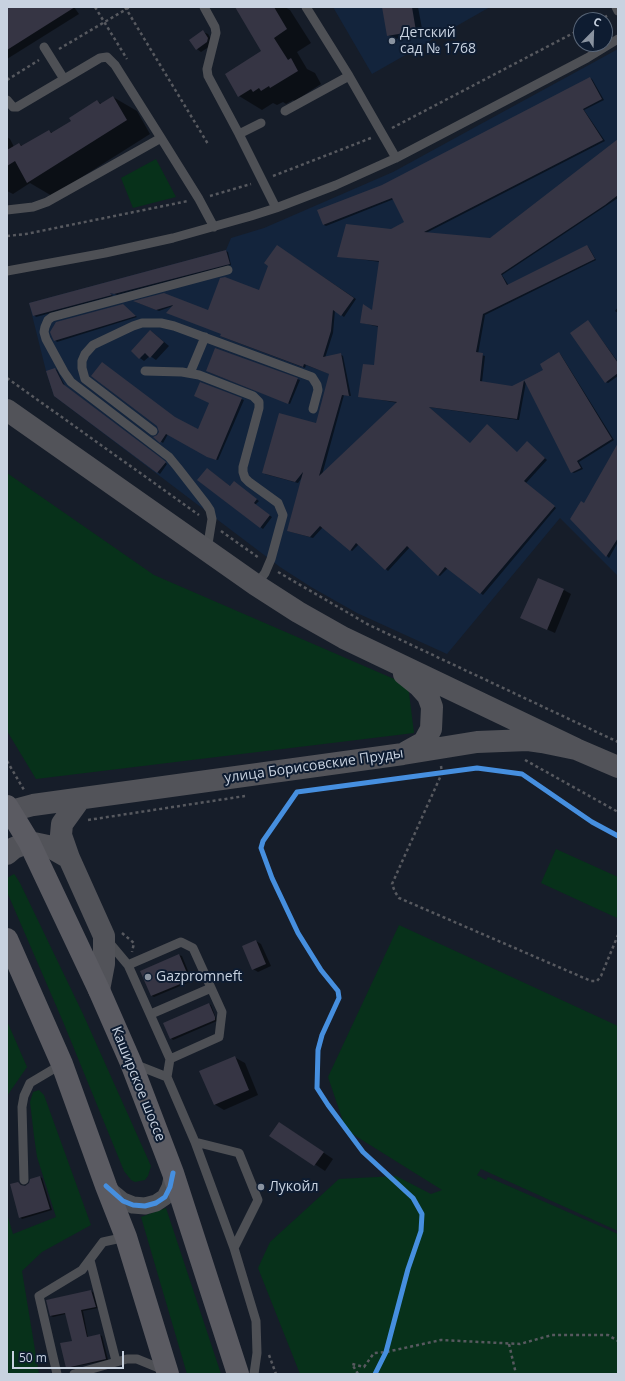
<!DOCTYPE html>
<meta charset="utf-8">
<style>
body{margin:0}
#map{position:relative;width:625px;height:1381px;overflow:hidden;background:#161d29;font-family:"Open Sans",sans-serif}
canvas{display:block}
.frame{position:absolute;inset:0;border:8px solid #c8d2e0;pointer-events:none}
.north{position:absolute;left:573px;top:12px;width:40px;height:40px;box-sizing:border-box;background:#0e1c31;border:1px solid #586577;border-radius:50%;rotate:23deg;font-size:11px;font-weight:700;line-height:16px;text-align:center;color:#c8d2e0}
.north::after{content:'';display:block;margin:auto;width:14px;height:18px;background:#8a93a0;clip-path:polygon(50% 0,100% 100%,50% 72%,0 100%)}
.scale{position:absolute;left:12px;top:1351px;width:112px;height:18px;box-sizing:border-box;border:2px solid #c8d2e0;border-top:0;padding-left:5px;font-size:12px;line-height:14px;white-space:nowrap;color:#c8d2e0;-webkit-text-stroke:3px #0e1c31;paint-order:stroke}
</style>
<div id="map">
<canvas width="625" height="1381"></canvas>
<div class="frame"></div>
<div class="north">С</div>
<div class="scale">50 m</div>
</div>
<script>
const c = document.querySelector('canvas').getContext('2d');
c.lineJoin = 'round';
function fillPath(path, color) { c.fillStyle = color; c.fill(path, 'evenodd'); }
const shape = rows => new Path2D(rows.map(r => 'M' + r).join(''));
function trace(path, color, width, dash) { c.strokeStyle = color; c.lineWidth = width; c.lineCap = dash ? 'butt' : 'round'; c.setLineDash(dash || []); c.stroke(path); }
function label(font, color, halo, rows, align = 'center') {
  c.font = font + ' "Open Sans",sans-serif'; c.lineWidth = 4; c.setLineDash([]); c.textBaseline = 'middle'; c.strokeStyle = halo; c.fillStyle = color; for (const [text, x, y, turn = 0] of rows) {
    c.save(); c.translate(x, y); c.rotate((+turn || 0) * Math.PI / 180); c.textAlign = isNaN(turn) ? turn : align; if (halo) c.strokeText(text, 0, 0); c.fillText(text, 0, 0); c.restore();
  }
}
const built = shape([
 [333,7,490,7,372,74],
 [618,49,618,576,560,518,447,654,357,613,311,587,280,567,54,396,46,371,29,303,226,250,231,238,264,228,393,172]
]);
const green = shape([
 [156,159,176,197,133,208,121,178],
 [7,473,154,575,408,685,414,733,36,779,7,731],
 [556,849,618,877,617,918,541,883],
 [14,874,15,875,20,883,83,1014,151,1166,148,1176,145,1180,135,1182,131,1180,124,1171,64,1024,7,892,7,878],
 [399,925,618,1026,618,1231,481,1169,477,1175,486,1180,488,1177,618,1234,618,1374,300,1374,258,1268,270,1242,339,1179,396,1176,431,1194,442,1190,346,1130,328,1077],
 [7,1021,27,1067,7,1096],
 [39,1090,44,1095,91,1225,42,1252,22,1271,39,1374,7,1374,7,1214,13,1234,56,1217,37,1157,34,1136,30,1102,33,1092],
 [166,1208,221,1374,187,1374,141,1217]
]);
const shadow = shape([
 [7,7,74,7,79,14,7,59],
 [236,7,285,7,290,10,311,43,297,52,307,69,315,73,321,84,295,101,293,100,286,104,283,102,277,105,273,103,262,110,239,96,263,52],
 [383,7,418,7,423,34,395,39,388,35],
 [203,32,208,34,213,42,212,45,201,52,197,49],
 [590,78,592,79,604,100,584,110,605,141,426,233,490,239,618,141,618,198,502,275,509,286,587,246,589,248,596,260,485,315,478,354,485,356,482,382,512,387,524,381,526,382,519,420,429,407,470,444,517,453,529,444,547,460,526,483,556,508,483,595,448,568,440,576,438,575,410,547,388,571,359,544,352,551,323,527,313,538,288,531,303,476,298,483,265,474,317,424,330,374,306,365,305,368,223,337,221,336,222,334,173,306,159,311,136,302,164,294,208,311,260,291,277,246,356,299,344,317,335,310,333,333,325,358,340,354,343,356,351,396,344,395,322,475,398,403,359,396,375,367,379,327,363,323,373,311,380,262,338,256,406,222,394,199,326,226,324,225,319,211,383,186],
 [113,97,137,111,150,134,52,196,30,183,13,194,7,191,7,137,10,139,14,147,19,144,23,146,49,131,53,133,72,122,97,101,102,104],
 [226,251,228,252,231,265,117,295,109,292,113,296,36,317,34,315],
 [125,307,137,317,57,342,55,340],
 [618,307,618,313,615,311],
 [588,321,618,362,618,376,608,383,606,382],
 [151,331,169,346,156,360,150,356,144,361,140,358],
 [216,349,300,380,290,404,209,372],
 [559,353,561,355,614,440,579,462,583,469,574,473,572,472,545,371],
 [55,369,57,370,65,386,167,464,160,474,55,396],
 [200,383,244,400,218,460,211,458,168,434,163,443,155,437,177,419,199,430,211,403],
 [618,445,618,542,609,558,571,519,585,504],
 [209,470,231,487,236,484,259,501,255,505,272,517,263,529,198,480],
 [564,590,571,594,555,633,522,618],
 [256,941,261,944,271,966,258,972,253,969],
 [179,955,182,956,192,981,154,997,152,996,141,971],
 [209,1004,211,1005,217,1021,173,1040,171,1038],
 [234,1057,245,1063,258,1095,224,1110,214,1104],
 [289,1129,333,1159,325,1171,271,1135],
 [40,1177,42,1178,52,1210,22,1219,20,1217,18,1183,25,1187],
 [91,1291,93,1292,98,1308,83,1311,88,1338,100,1335,102,1336,108,1360,69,1368,67,1367,73,1342,66,1314,53,1317,51,1316,47,1300]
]);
const building = shape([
 [7,7,75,7,7,50],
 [235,7,274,7,287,29,274,38,288,60,291,58,298,71,270,88,269,86,261,91,259,88,253,92,251,89,238,97,225,74,261,51],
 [382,7,412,7,416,31,387,36],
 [203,30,208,38,207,42,196,50,189,40],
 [590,77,602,99,583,109,603,140,424,232,490,238,618,139,618,195,605,205,501,274,507,285,587,245,595,259,483,314,476,352,483,353,480,381,512,386,524,380,517,419,429,407,470,443,487,424,517,452,527,441,545,458,524,481,555,506,480,594,445,567,438,576,407,546,385,570,356,543,350,551,320,526,310,537,287,531,303,472,295,482,262,473,279,413,316,423,329,374,304,364,303,367,220,336,221,334,166,313,173,305,156,310,133,301,164,293,208,310,220,278,225,277,259,290,268,266,264,263,277,245,354,298,341,316,333,310,331,331,323,357,341,353,349,396,342,395,319,476,397,402,358,397,363,364,374,365,378,326,360,323,363,304,372,310,379,261,337,257,346,224,391,229,404,222,392,198,323,225,317,210,382,185],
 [113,96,127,120,27,183,15,161,7,166,7,150,19,143,21,146,49,130,51,133,71,121,69,118,97,100,100,104],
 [226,250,230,264,114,294,110,293,112,295,33,316,29,303],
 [123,304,136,316,54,341,52,337,50,332,56,322],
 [588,320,618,363,618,373,605,383,570,333],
 [150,330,164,342,150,358,145,353,139,359,131,351],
 [215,348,298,378,288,404,206,371],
 [559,352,612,439,577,461,581,468,571,473,524,380,543,370,540,364],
 [102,362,175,417,198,429,209,403,194,396,200,382,242,398,216,460,207,457,166,434,160,443,153,437,157,435,159,432,157,426,91,376],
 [55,368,63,384,165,461,166,462,157,473,54,396,46,371],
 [618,443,618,538,606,557,570,519,581,501,584,503],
 [207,468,230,486,234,481,257,499,254,503,270,515,260,528,197,480],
 [538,578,564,589,547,630,520,618],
 [256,940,266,964,252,970,242,946],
 [179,954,190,980,151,996,140,971],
 [209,1003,215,1017,215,1020,170,1039,163,1023],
 [235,1056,249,1090,214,1105,199,1071],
 [279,1122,324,1152,314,1166,269,1136],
 [40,1176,50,1209,19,1218,10,1184,18,1182,21,1185,25,1186,29,1183,30,1179],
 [91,1290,96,1307,81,1310,87,1337,100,1334,106,1359,66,1368,60,1343,72,1341,65,1313,50,1316,46,1300]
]);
const path = shape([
 [95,7,127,59],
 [125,7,208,144],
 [599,20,609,15],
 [59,49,130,7],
 [7,80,39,60],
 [392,128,581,29],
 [273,176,371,138],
 [210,196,251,184],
 [7,236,26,234,188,201],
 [7,378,199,515],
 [221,531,259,558],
 [278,572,369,625,618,742],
 [525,760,618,812],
 [7,761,24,790],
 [441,766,442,773,392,884,395,892,399,898,591,981,597,981,601,976,618,935],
 [88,820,245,796],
 [122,933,134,943,132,952],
 [509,1344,516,1374],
 [269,1355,276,1374],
 [358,1374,352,1364,364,1367,374,1353,386,1352,441,1340,520,1344,552,1335,608,1335,618,1341]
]);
const service = shape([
 [204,7,215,27,216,33,207,69,208,76,239,134,276,208],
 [306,7,349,76,396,158],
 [616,7,618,11],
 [44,47,64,79],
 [7,100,13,107,17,107,100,58,107,57,115,65,161,138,47,202,33,207,7,210],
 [285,111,349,76],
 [239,134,261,123],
 [161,138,199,199,214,227],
 [7,271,105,253,173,238,251,216,276,208,336,185,396,158,587,58,618,39],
 [145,371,182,372,199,375,253,396,259,402,259,408,243,467,243,472,245,478,249,482,278,503,283,515,271,559,265,573,256,585],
 [190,373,205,337],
 [153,431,85,379,82,368,82,361,85,354,93,345,133,326,142,323,161,323,174,326,312,377,317,385,318,390,313,409],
 [207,550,212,519,210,510,206,504,178,468,169,457,71,382,64,372,46,339,44,332,45,327,48,320,52,317,228,270],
 [107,940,128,965,170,1059,167,1077],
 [128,965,181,942,193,948,222,1012,219,1037,170,1059],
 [151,1014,211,988],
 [134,1064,167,1077,195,1142,239,1153,258,1200,234,1248,256,1321,257,1353,254,1374],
 [195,1142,234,1248],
 [24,1180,22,1107,24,1096,30,1083,62,1064],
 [90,1260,116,1361],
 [57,1374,39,1296,82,1270,103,1242,126,1237],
 [74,1374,127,1359,137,1359,164,1370]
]);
const minor = shape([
 [106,1187,123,1201,133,1205,145,1206,156,1203,165,1197,170,1187,173,1173]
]);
const secondary = shape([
 [7,410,256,585,298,612,344,638,576,749],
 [404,674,419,686,428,696,432,707,431,729,424,742,406,752],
 [80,799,62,824,61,835,69,858,104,936,104,964,99,990],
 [7,812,33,805,403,754,477,742,528,740,542,742,576,749,618,767],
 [7,854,14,848,29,842,48,846,69,858]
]);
const primary = shape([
 [7,806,29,842,46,878,99,990,131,1063,173,1173,238,1374],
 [7,939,62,1064,106,1186,126,1237,168,1374]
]);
const cycleway = shape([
 [106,1186,123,1201,133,1205,145,1206,156,1203,165,1197,170,1187,173,1173],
 [375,1374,386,1352,408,1269,421,1231,422,1214,413,1198,363,1152,328,1105,317,1088,318,1050,322,1035,339,998,338,991,321,970,298,933,272,878,261,848,263,841,297,792,477,768,522,774,592,822,618,836]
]);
const markers = [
 [392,41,4,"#8a93a0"],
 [148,977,4,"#8a93a0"],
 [261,1187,4,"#8a93a0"]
];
const poiNames = [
 ["Детский",400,33],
 ["сад № 1768",400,49],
 ["Gazpromneft",156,977],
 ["Лукойл",269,1187]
];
const streetNames = [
 ["улица Борисовские Пруды",314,766,-8],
 ["Каширское шоссе",138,1084,68]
];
fillPath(built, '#13243c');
fillPath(green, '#07311a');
fillPath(shadow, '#0007');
fillPath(building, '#363544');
trace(path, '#57595f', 2.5, [3, 3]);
trace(service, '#4e5055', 9);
trace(minor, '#4e5055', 17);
trace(secondary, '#525359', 22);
trace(primary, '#5b5b62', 22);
trace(cycleway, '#468fdf', 5);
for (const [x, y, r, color] of markers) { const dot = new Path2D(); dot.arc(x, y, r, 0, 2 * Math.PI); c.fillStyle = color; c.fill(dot); trace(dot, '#0e1c31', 1.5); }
label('14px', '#c8d2e0', '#0e1c31', poiNames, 'left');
label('14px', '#c8d2e0', '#0e1c31', streetNames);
</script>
